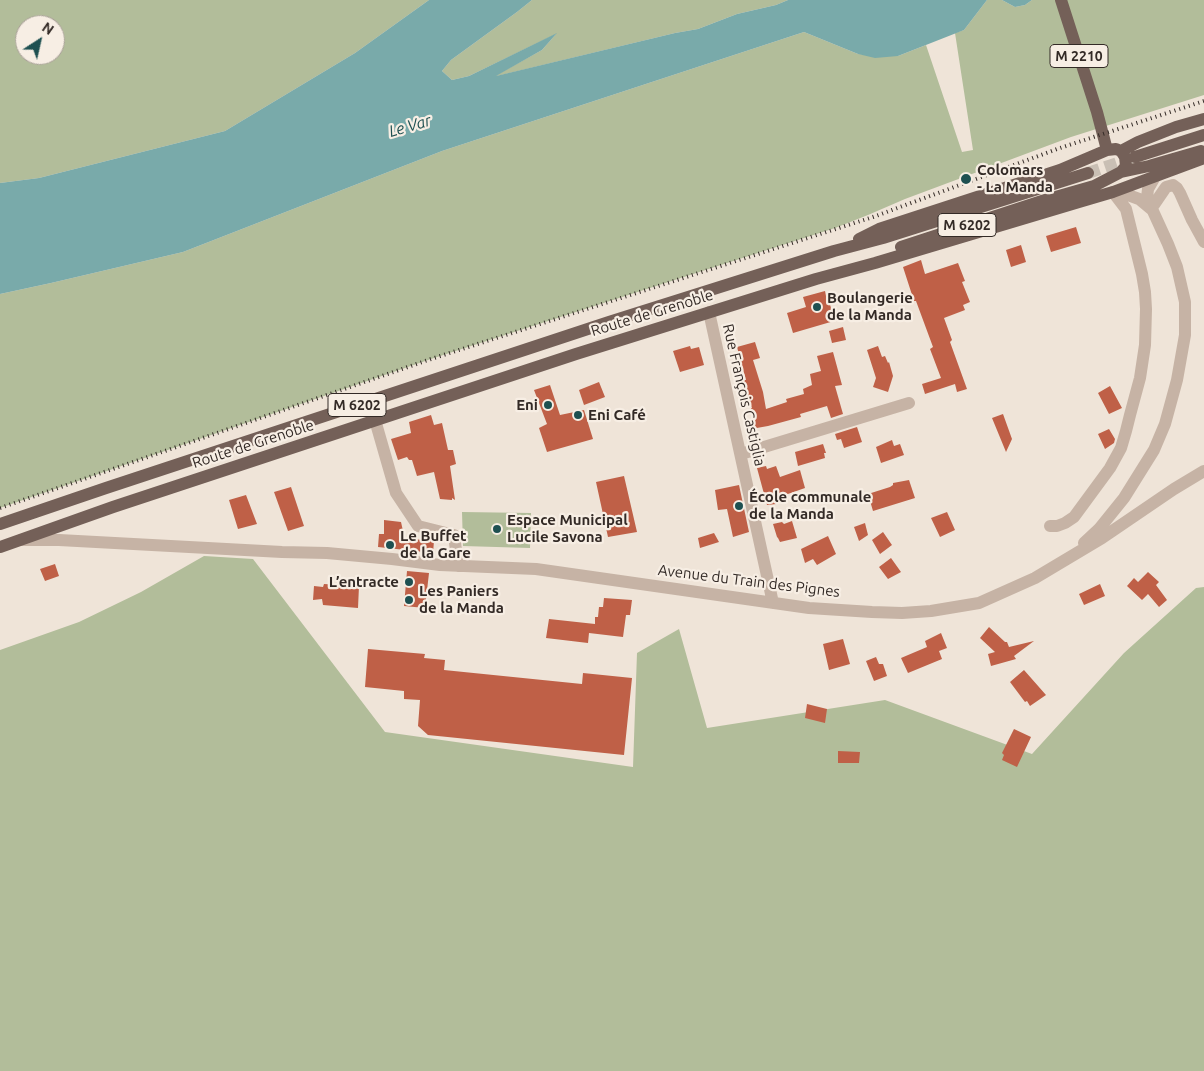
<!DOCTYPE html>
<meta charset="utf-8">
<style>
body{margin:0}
#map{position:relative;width:1204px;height:1071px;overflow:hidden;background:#efe4d8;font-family:Ubuntu,sans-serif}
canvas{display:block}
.north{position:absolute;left:15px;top:15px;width:50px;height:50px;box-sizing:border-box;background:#f7eee4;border:1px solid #a9a098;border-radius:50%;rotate:35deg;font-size:14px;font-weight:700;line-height:20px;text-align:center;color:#332a26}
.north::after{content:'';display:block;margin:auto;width:18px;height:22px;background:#1e5051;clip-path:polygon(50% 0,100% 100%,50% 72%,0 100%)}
</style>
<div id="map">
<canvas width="1204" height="1071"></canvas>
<div class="north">N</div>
</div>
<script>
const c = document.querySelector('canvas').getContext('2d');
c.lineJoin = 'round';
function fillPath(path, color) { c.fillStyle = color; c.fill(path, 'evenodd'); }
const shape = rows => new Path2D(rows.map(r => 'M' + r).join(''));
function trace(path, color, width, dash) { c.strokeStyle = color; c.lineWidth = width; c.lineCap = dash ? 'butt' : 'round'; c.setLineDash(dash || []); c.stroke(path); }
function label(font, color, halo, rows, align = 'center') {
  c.font = font + ' Ubuntu,sans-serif'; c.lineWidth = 4.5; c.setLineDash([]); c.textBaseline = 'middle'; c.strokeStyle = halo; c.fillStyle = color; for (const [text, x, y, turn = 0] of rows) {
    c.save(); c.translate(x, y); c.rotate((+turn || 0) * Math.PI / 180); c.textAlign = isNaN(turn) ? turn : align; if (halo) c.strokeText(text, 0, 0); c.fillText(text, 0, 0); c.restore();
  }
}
const green = shape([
 [0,0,429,0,355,53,225,131,39,178,0,183],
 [25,25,55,25,55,55,25,55],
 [532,0,788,0,776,5,737,14,698,29,675,33,493,77,542,50,556,34,469,76,452,80,442,71,451,60,517,12],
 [987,0,1002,0,1015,7,1025,5,1032,0,1204,0,1204,95,1071,137,905,199,868,215,835,228,431,359,0,508,0,294,51,283,183,252,442,151,804,32,858,54,898,56,926,45,962,152,973,150,955,33,964,30],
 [462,512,531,513,530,548,463,546],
 [204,556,253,559,385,732,633,767,637,653,679,629,707,728,885,700,1032,754,1124,653,1196,588,1204,587,1204,1071,0,1071,0,650,79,622,141,592]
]);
const water = shape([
 [429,0,532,0,517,12,451,60,442,71,452,80,469,76,557,33,542,50,496,76,675,33,698,29,737,14,776,5,788,0,987,0,964,30,898,56,875,58,858,54,804,32,442,151,183,252,51,283,0,294,0,183,39,178,225,131,355,53],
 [1002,0,1032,0,1025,5,1015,7]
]);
const building = shape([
 [1076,227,1081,243,1051,252,1046,236],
 [1021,245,1026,262,1011,267,1006,250],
 [921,260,925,274,958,263,965,281,962,282,970,302,963,305,965,310,944,318,952,340,950,342,967,389,957,392,955,384,925,394,922,384,941,378,930,349,933,347,916,301,914,301,903,267],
 [825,291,827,301,829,300,834,321,793,333,787,313,806,307,803,297],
 [843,327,846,340,832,343,829,331],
 [755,342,760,358,753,360,763,392,766,409,787,402,786,399,804,394,803,389,812,385,810,374,821,371,817,356,833,352,842,385,835,386,843,414,831,418,827,406,800,414,801,417,768,426,751,429,749,420,754,419,751,408,752,408,743,380,746,380,737,347],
 [690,346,691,349,699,347,704,365,680,372,673,351],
 [878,346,882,357,885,356,888,363,889,362,893,376,888,392,873,387,876,378,867,350],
 [599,382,605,397,584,405,579,390],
 [550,385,560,415,584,410,593,439,547,452,539,428,547,424,534,390],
 [1110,386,1122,408,1109,414,1098,393],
 [1003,414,1012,439,1006,452,992,418],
 [431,415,434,425,442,423,448,450,453,450,456,464,450,466,455,500,452,498,452,500,440,499,434,472,417,476,412,460,409,460,407,457,398,460,391,439,411,433,409,422],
 [857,427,862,442,844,448,841,439,837,440,835,434],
 [1109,429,1115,439,1114,443,1105,449,1098,434],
 [892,440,894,446,900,444,904,455,881,463,876,447],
 [823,444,826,453,824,453,825,458,798,466,795,452],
 [766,466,767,469,776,466,780,477,800,470,805,488,785,495,785,498,776,500,776,504,767,505,757,468],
 [624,476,637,532,608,537,596,482],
 [909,480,915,498,873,511,868,494,890,487,893,485,893,483],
 [739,485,749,532,733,537,727,509,718,510,715,490],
 [291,487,304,526,288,531,274,492],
 [246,495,257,524,238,529,229,500],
 [947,512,955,530,940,537,931,518],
 [384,520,401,522,403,531,402,538,434,541,433,553,378,547,379,534,384,534],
 [792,521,797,538,780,542,778,538,777,537,773,524,782,522,784,524],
 [865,523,868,535,859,541,854,527],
 [883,532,892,545,880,554,872,540],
 [714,533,719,542,700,548,698,538],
 [828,536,836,554,817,565,813,559,805,563,801,549],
 [891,558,901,572,888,579,879,567],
 [55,564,59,576,45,581,40,569],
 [407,571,429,573,425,608,404,606],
 [1148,572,1159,582,1156,585,1167,600,1159,607,1148,594,1142,600,1127,586,1134,578,1138,582],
 [324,584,359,586,358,608,323,605,322,599,313,600,314,586,323,587],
 [1100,584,1105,596,1084,605,1079,594],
 [604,598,632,600,630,615,626,615,623,637,589,633,588,643,546,638,549,619,595,624,595,617,598,617,599,607,603,607],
 [989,627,1005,642,1007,642,1009,647,1034,641,1014,656,1016,659,991,666,988,654,995,652,980,638],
 [941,633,947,648,939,651,942,659,908,673,901,658,927,647,925,641],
 [843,639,850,664,829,670,823,644],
 [368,649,425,654,424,658,445,660,444,670,582,684,583,673,632,678,624,755,428,735,418,726,420,700,404,699,404,691,365,687],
 [876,657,879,664,883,664,887,676,874,681,866,661],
 [1024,670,1046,695,1030,706,1027,701,1025,702,1010,682],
 [807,704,827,709,825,723,805,718],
 [1014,729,1031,737,1017,767,1002,760,1004,755,1002,753],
 [838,751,860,752,859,763,838,763]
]);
const majorTunnel = shape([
 [1088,173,1135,157]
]);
const minor = shape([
 [1113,192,1128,195,1139,199,1151,209],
 [1151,209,1164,190,1166,187,1173,185,1177,188,1180,193,1192,220,1204,242],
 [709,312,773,603],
 [375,420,396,493,418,526,454,535,458,566],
 [741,454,909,403],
 [1050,526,1057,526,1065,523,1074,517,1110,468,1121,448,1126,431,1130,415,1140,378,1145,345,1146,309,1145,292,1142,274,1126,209,1113,192],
 [21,540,59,540,282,552,327,553,392,559,440,565,536,569,809,608,872,612,902,613,931,611,979,603,1035,578,1102,538,1174,489,1204,471],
 [1084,543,1099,529,1124,498,1154,450,1165,424,1177,380,1185,335,1185,302,1177,267,1168,244,1147,198,1148,189,1156,175]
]);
const major = shape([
 [1061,0,1097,112,1107,150],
 [1121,151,1138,142,1176,127,1204,119],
 [1135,157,1204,135],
 [1121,172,1149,166,1201,151],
 [859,239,879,229,1060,170,1107,150,1116,149,1121,151,1125,157,1126,166,1121,172,1094,186,1045,200,901,247],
 [0,524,106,488,609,322,834,251,883,238,1088,173],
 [0,547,113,507,576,354,816,279,875,263,1079,202,1113,192,1204,158]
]);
const rail = shape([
 [0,508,431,359,873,217,1060,148,1204,101]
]);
const markers = [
 [966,179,6,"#1e5051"],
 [817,307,5,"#1e5051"],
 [548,405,5,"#1e5051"],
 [578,415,5,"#1e5051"],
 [739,506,5,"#1e5051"],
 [497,529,5,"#1e5051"],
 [390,545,5,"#1e5051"],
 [409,582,5,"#1e5051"],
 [409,600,5,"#1e5051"]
];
const shields = [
 [1079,56,58],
 [967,225,58],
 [357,405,58]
];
const shieldNames = [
 ["M 2210",1079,56],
 ["M 6202",967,225],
 ["M 6202",357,405]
];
const poiNames = [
 ["Colomars",977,170],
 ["- La Manda",977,187],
 ["Boulangerie",827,298],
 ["de la Manda",827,315],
 ["Eni",538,405,"right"],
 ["Eni Café",588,415],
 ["École communale",749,497],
 ["de la Manda",749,514],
 ["Espace Municipal",507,520],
 ["Lucile Savona",507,537],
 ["Le Buffet",400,536],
 ["de la Gare",400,553],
 ["L’entracte",399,582,"right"],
 ["Les Paniers",419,591],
 ["de la Manda",419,608]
];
const streetNames = [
 ["Route de Grenoble",652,313,-17],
 ["Rue François Castiglia",744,395,77],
 ["Route de Grenoble",253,444,-18],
 ["Avenue du Train des Pignes",749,581,7]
];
const waterNames = [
 ["Le Var",410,126,-16]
];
fillPath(green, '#b2bd9a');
fillPath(water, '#79aaaa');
fillPath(building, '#bf6047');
trace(majorTunnel, '#c9bfb4', 12, [12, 6]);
trace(minor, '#c6b3a5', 12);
trace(major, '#746058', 12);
trace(rail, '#332a26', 4, [1, 4]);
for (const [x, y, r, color] of markers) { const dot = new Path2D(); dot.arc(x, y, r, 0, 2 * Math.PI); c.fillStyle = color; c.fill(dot); trace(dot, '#f7eee4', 2); }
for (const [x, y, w] of shields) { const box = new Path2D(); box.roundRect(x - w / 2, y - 11.5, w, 23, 4); c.fillStyle = '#f7eee4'; c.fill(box); trace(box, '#332a26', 1); }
label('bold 14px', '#332a26', null, shieldNames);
label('bold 15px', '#332a26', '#f7eee4', poiNames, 'left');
label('15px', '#332a26', '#f7eee4', streetNames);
label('italic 16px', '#1e5051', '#f7eee4', waterNames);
</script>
